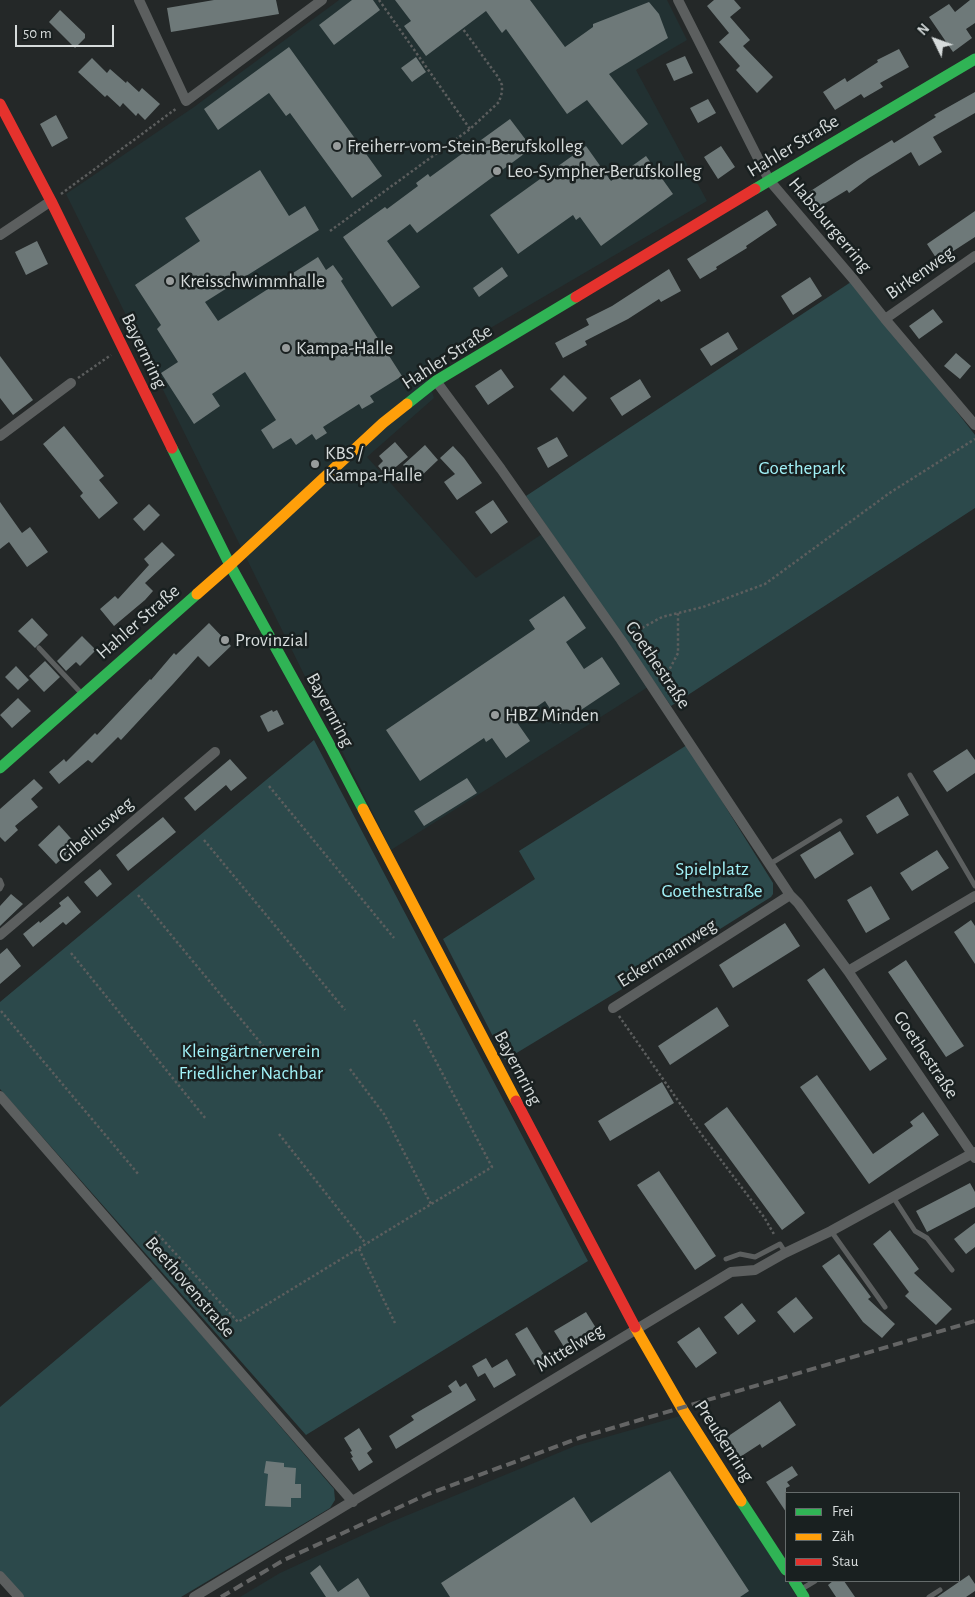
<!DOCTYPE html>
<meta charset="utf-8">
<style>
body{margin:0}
#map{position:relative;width:975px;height:1597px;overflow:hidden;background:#242828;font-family:"Alegreya Sans",sans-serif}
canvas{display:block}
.legend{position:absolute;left:785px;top:1492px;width:175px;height:90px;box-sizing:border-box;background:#192020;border:1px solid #656b6b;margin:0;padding:6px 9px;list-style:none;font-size:15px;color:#d6dbdb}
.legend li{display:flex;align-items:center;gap:10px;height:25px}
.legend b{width:25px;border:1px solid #656b6b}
.north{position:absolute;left:910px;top:15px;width:50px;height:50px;-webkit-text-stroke:4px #192020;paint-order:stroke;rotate:312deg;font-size:14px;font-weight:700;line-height:20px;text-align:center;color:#d6dbdb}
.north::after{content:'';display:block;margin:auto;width:18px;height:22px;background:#d6dbdb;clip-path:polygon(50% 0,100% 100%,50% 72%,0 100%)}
.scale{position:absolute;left:15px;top:25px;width:99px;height:22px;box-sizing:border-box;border:2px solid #d6dbdb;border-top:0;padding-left:6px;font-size:15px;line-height:18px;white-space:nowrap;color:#d6dbdb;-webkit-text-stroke:4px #192020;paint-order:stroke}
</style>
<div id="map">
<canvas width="975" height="1597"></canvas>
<ul class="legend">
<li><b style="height:6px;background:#30b455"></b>Frei</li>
<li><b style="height:6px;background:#ff9f0a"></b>Zäh</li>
<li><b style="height:6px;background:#e5322d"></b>Stau</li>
</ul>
<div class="north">N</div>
<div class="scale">50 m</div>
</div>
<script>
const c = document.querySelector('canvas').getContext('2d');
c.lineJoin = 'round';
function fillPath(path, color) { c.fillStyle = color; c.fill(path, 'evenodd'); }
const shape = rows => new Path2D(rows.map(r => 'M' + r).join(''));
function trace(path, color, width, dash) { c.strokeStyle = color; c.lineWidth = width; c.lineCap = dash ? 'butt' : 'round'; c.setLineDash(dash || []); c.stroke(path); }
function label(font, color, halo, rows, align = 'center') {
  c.font = font + ' "Alegreya Sans",sans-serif'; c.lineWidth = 5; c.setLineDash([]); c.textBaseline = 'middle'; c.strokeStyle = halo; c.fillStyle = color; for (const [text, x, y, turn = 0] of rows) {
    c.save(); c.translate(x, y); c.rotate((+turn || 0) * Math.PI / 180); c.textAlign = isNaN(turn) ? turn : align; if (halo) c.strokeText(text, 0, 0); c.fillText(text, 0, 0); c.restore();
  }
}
const built = shape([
 [339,0,667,0,687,40,636,70,707,201,424,367,434,398,367,457,476,578,542,534,648,687,391,850,66,194,194,107],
 [680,1416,797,1597,240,1597,280,1573,391,1522,575,1446]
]);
const green = shape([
 [854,280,975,435,975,508,671,706,526,496],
 [314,740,588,1261,306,1435,0,1089,0,1002],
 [687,745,773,883,773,894,771,897,693,946,505,1060,443,939,535,879,519,851],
 [153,1278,334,1489,335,1500,330,1508,181,1597,23,1597,0,1571,0,1407]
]);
const building = shape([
 [214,0,276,0,279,14,171,32,167,8],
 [352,0,373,0,380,10,334,45,319,25],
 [395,0,530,0,565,47,593,27,593,24,649,2,659,14,668,38,609,74,648,124,622,145,587,100,567,114,506,29,502,33,486,11,426,56,404,26,411,21],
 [714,0,734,0,741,8,730,17,750,40,743,46,773,77,757,93,736,70,740,66,719,42,729,33,707,6],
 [970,0,975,0,975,23,966,29,972,38,953,52,929,17,949,4,955,12],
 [60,10,85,34,85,38,75,48,49,22],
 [289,47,382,176,352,198,290,113,286,116,269,93,218,130,204,109],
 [899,49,909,67,880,83,883,87,864,98,861,94,835,110,823,92,845,78,847,82,878,62,877,60],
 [685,56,693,73,674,81,666,64],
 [416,57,426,72,412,82,401,68],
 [92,58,107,73,110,69,126,83,127,81,139,92,142,88,160,104,145,120,138,113,136,116,123,103,120,107,107,95,105,97,78,72],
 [975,92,975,113,933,137,942,152,919,166,911,152,869,178,849,193,847,190,819,207,809,192,857,161,892,140,894,143,936,117,934,115],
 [708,99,716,113,698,123,690,108],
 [56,115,68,138,52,147,40,124],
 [510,119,532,148,417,233,410,224,387,241,420,287,392,307,343,237,385,207,387,209,418,186,416,183,428,174,430,177],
 [586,146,611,181,646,156,673,194,601,246,580,217,576,220,573,215,518,254,490,215],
 [721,146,735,167,718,179,704,157],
 [260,170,289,216,305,206,319,230,205,302,218,321,318,257,326,270,333,265,343,279,341,281,402,376,370,396,374,402,362,409,359,404,323,427,327,433,316,440,312,434,296,445,291,438,273,449,261,430,276,420,245,372,212,394,220,406,194,424,161,373,178,362,157,329,161,325,135,285,200,241,185,218],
 [767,210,777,225,746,246,747,248,716,267,717,269,700,279,687,259],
 [975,211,975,237,938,261,927,244],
 [37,241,48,264,26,275,15,252],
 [502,267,508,276,479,297,473,288],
 [669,269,681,291,661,302,659,299,628,319,585,341,587,345,563,358,555,343,589,325,586,319,612,306],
 [810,277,822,296,793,315,781,296],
 [933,309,943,322,919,339,909,326],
 [728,332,738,349,711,366,700,349],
 [956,353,971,366,960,379,944,366],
 [0,356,33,400,13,415,0,398],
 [501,369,514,387,488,405,475,386],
 [564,375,587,398,573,412,550,389],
 [640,379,651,397,622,416,610,398],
 [64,426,104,476,99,480,118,503,99,519,80,496,83,493,43,444],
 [557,437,568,456,548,468,537,448],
 [395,442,408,457,386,475,378,466,383,461,379,456],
 [425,445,438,460,417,480,403,465],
 [453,446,464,458,482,483,457,500,444,482,455,474,440,458],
 [493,500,508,522,491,534,475,512],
 [0,502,22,533,30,527,48,552,27,567,9,542,0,549],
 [149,504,160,515,144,531,133,519],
 [162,542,175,555,145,583,153,591,145,600,114,626,100,609,115,596,118,599,149,565,144,559],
 [564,596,586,628,566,642,584,669,602,657,620,684,560,724,545,701,516,721,530,741,506,758,492,738,486,742,484,738,420,781,386,730,535,629,529,620],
 [32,618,48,635,35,648,18,631],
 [209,623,231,646,209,667,198,656,173,684,121,740,118,737,92,763,88,760,59,784,49,772,64,759,66,762,95,733,97,735,150,679,151,680,174,653,176,655],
 [82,636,96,650,80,666,76,662,66,671,57,661],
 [45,661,60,677,44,692,29,676],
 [16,666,29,680,18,690,5,677],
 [18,698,31,711,12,728,0,715],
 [272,710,273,712,277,710,284,724,268,732,260,716],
 [967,749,975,760,975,773,947,792,933,771],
 [230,759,247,778,231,791,226,785,195,811,184,798],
 [467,778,477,793,424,826,414,811],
 [34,779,43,788,31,799,38,807,15,826,18,830,5,842,0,837,0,809],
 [898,796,909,815,877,834,866,816],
 [163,817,176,832,128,871,116,855],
 [59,825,77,845,56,864,38,845],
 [840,831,854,854,815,879,800,855],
 [937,850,949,868,912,891,900,873],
 [100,869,112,884,97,897,84,882],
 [871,886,890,919,866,933,847,900],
 [11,894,23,904,0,926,0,906],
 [68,896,81,912,66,925,63,922,33,947,23,934,39,921,40,923,61,906,59,903],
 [971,920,975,926,975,964,954,932],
 [785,923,800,946,733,988,719,965],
 [7,948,21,966,0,984,0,954],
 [906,960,964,1046,946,1057,888,972],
 [824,968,887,1059,870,1071,807,980],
 [717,1007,729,1026,670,1065,658,1046],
 [817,1075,873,1154,913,1126,910,1122,923,1112,939,1135,869,1184,800,1087],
 [662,1082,674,1103,610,1141,598,1121],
 [727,1107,805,1213,782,1230,704,1124],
 [659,1171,716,1256,695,1270,637,1185],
 [970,1183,975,1192,975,1207,927,1232,916,1211],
 [975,1223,975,1247,966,1254,954,1239],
 [890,1230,919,1269,914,1273,952,1309,936,1325,905,1296,909,1292,873,1244],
 [839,1254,871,1297,868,1299,895,1324,882,1338,863,1322,822,1266],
 [796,1297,813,1318,794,1333,777,1312],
 [742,1303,756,1321,738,1335,724,1317],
 [586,1312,596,1328,564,1347,554,1331],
 [527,1327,546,1358,534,1365,515,1334],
 [699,1327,717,1353,696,1368,677,1342],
 [486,1358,492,1368,507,1359,516,1375,494,1388,485,1373,478,1377,472,1366],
 [456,1380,460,1387,466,1383,476,1400,396,1449,389,1436,414,1420,411,1416,452,1392,448,1386],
 [780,1401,796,1425,762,1448,760,1444,740,1457,727,1437],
 [359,1428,372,1449,367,1453,373,1462,359,1471,351,1458,353,1457,350,1452,352,1451,344,1438],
 [266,1461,284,1463,284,1467,296,1468,295,1484,301,1484,301,1498,291,1498,291,1507,265,1506,268,1474,264,1473],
 [792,1466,798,1475,787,1482,790,1486,786,1488,786,1512,766,1482],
 [670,1471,749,1591,740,1597,450,1597,441,1583,574,1497,591,1523],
 [320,1565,338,1592,358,1578,370,1597,326,1597,310,1573],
 [969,1575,975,1584,975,1591,966,1597,937,1597],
 [833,1581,844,1581,855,1597,836,1597,828,1585]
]);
const path = shape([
 [379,0,470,129],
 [61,194,177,108],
 [330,231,470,129,499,102,502,92,502,85,498,77,463,29],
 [78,378,111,355],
 [629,635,662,617,703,607,765,584,891,492,975,439],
 [663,682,678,653,678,613],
 [269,786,394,938],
 [204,840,345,1010],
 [138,895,274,1059],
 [71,953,206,1119],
 [1,1011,139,1175],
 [619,1016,702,1135,764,1217,775,1236],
 [350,1069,384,1114,431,1204],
 [279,1134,366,1244],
 [155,1231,238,1322,492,1167,414,1020],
 [359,1249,395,1323]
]);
const lane = shape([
 [39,648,82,694],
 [910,775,975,886],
 [770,864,840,821],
 [0,880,2,885,0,889],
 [893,1197,915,1231,927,1238,952,1270],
 [831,1231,885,1307],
 [726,1259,740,1254,755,1257,780,1244,785,1252],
 [800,1590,815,1581],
 [929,1597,940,1590]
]);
const street = shape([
 [139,0,186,101,322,0],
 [678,0,769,180,854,280,885,319,975,425],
 [0,235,51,201],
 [885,319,975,256],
 [436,381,501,469,621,640,790,895,798,903,848,971,975,1158],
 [0,436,71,383],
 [0,935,215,752],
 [848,971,975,896],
 [613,1008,790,895],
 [0,1096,353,1502],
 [0,1576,19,1597],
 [194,1597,731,1272,755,1270,785,1253,831,1231,975,1152]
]);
const fast = shape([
 [755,189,975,59],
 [407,404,436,381,576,297],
 [172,448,230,565,329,744,363,809],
 [0,768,197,594],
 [741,1501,786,1570],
 [794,1581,804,1597]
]);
const slow = shape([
 [197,594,230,565,383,423,407,404],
 [363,809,516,1101],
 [635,1327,681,1407,741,1501]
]);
const jam = shape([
 [0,104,51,201,172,448],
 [576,297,755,189],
 [516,1101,635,1327]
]);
const rail = shape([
 [221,1597,284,1560,428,1494,582,1437,975,1321]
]);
const markers = [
 [337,146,5,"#989c9c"],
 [497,171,5,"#989c9c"],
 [170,281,5,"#989c9c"],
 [286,348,5,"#989c9c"],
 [315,464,5,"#989c9c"],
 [225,640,5,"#989c9c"],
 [495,715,5,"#989c9c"]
];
const poiNames = [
 ["Freiherr-vom-Stein-Berufskolleg",347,146],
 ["Leo-Sympher-Berufskolleg",507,171],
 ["Kreisschwimmhalle",180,281],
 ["Kampa-Halle",296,348],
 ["KBS /",325,453],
 ["Kampa-Halle",325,475],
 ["Provinzial",235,640],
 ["HBZ Minden",505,715]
];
const streetNames = [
 ["Hahler Straße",793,146,-31],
 ["Habsburgerring",830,225,50],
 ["Birkenweg",920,273,-35],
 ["Bayernring",144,351,64],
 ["Hahler Straße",447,357,-33],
 ["Hahler Straße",138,622,-41],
 ["Goethestraße",658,665,56],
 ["Bayernring",330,710,62],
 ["Gibeliusweg",96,830,-40],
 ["Eckermannweg",667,953,-32],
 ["Goethestraße",926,1055,56],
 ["Bayernring",518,1068,62],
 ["Beethovenstraße",190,1287,49],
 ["Mittelweg",570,1348,-31],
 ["Preußenring",724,1441,57]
];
const parkNames = [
 ["Goethepark",802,468],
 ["Spielplatz",712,869],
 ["Goethestraße",712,891],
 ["Kleingärtnerverein",251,1051],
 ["Friedlicher Nachbar",251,1073]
];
fillPath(built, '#223132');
fillPath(green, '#2c494b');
fillPath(building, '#6e7979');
trace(path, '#5c5e5e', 2.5, [2.5, 2.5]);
trace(lane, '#5c5f5f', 5);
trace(street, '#5c5f5f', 10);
trace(fast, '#30b455', 11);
trace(slow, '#ff9f0a', 11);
trace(jam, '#e5322d', 11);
trace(rail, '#646565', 4, [10, 5]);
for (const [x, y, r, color] of markers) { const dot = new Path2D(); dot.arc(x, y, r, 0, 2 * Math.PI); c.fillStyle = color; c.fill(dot); trace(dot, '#192020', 2); }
label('19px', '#d6dbdb', '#192020', poiNames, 'left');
label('19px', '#d6dbdb', '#192020', streetNames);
label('19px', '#a2f2f8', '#192020', parkNames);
</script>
